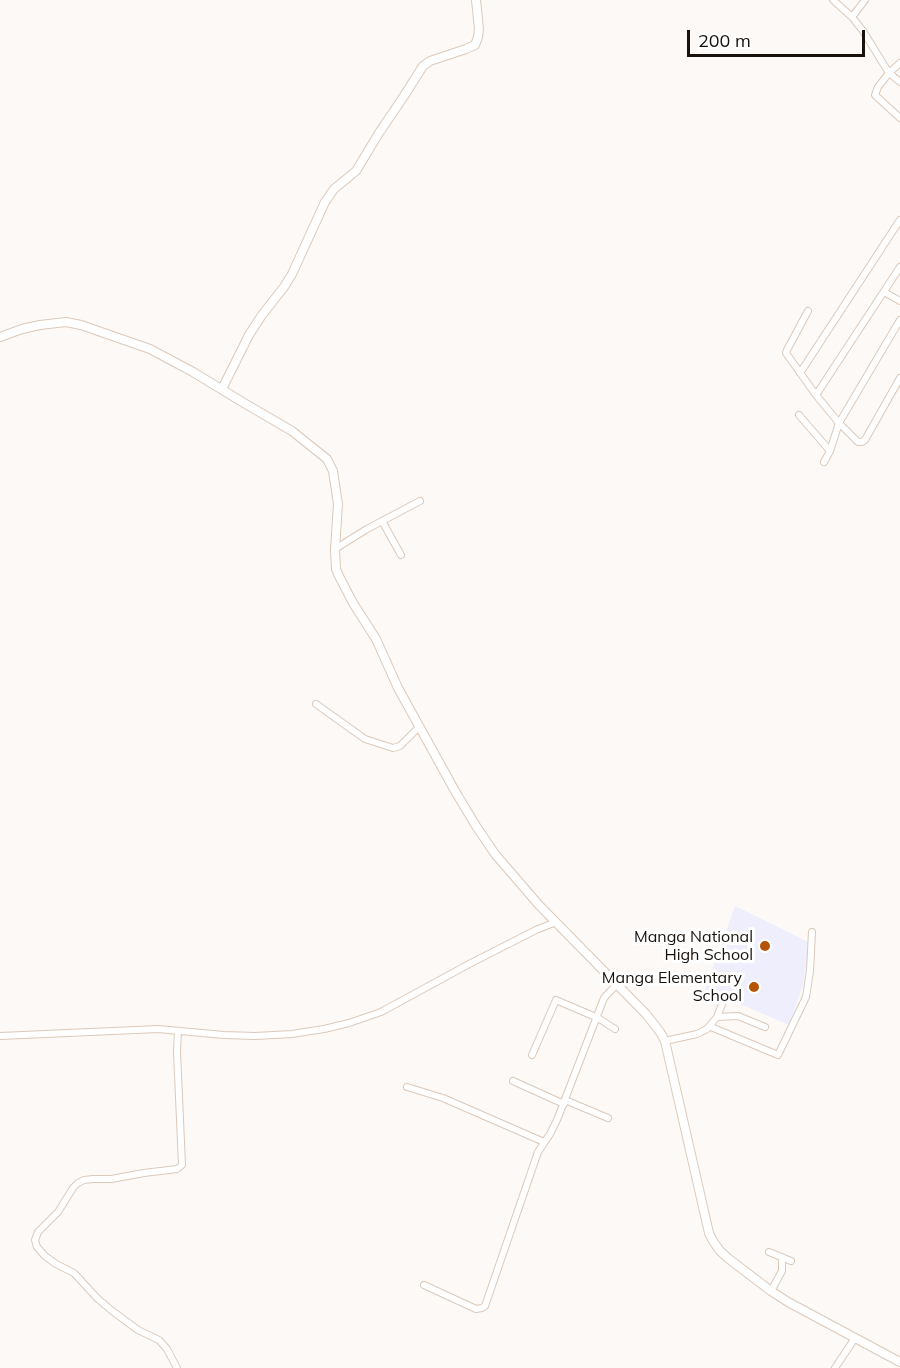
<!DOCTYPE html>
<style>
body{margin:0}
#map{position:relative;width:900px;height:1368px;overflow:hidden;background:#fdf9f6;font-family:Mulish,sans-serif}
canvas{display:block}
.scale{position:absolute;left:687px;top:30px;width:178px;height:27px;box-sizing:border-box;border:3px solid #18110c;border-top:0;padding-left:8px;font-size:18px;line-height:21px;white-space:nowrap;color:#18110c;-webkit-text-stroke:4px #fff;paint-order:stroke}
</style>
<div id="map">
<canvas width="900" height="1368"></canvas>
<div class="scale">200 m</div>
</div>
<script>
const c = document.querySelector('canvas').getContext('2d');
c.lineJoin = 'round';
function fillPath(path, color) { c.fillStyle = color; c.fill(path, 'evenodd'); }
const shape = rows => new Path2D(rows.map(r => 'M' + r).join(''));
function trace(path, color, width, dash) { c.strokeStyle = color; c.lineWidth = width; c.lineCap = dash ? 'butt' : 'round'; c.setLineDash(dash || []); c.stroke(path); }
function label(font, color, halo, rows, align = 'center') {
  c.font = font + ' Mulish,sans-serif'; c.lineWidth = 6; c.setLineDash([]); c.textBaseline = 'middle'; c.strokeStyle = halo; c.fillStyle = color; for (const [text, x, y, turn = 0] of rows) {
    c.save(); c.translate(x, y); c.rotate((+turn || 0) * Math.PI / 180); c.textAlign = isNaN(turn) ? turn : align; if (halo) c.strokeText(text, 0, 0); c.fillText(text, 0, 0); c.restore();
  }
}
const education = shape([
 [735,906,810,943,803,985,789,1025,705,989]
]);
const minor = shape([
 [833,0,852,17,863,31,889,73,900,82],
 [852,17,865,0],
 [900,63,889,73,878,87,875,95,900,118],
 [884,292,900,301],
 [808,311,787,350,786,353,816,395,839,423,858,442,862,442,865,440,900,378],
 [800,373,900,220],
 [816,395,900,267],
 [799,415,830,451],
 [824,462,830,451,839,423,900,320],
 [382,521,401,555],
 [335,549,367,529,420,501],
 [316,704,365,739,393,748,400,746,419,727],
 [717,1017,738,1016,765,1027],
 [711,1027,778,1055,806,997,810,971,812,932],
 [0,1036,158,1029,224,1035,255,1036,292,1034,324,1029,349,1023,381,1012,471,963,536,930,556,922],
 [665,1041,697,1034,707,1029,717,1017,724,999],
 [532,1055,556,1000,598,1018,615,1029],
 [513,1081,564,1104],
 [407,1087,443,1098,544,1142],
 [565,1100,608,1118],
 [769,1252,791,1261],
 [424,1285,476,1309,482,1308,485,1306,538,1152,550,1134,557,1120,604,998,617,984],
 [771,1291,782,1271,782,1258],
 [177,1368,167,1349,159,1340,138,1330,111,1310,97,1298,74,1273,56,1264,45,1256,37,1247,35,1240,38,1232,58,1212,73,1188,78,1183,84,1180,93,1179,111,1179,144,1173,177,1169,182,1165,177,1052,178,1031],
 [835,1368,855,1338]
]);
const tertiary = shape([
 [0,337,22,329,40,325,66,322,81,325,150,349,193,372,244,403,292,431,327,459,333,471,338,504,335,549,336,569,339,576,353,603,376,639,398,688,455,791,476,826,495,854,538,904,646,1014,660,1032,665,1041,709,1233,713,1241,720,1251,729,1259,771,1291,788,1302,900,1362],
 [222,389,249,335,262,315,284,287,292,274,325,202,334,189,356,171,379,133,404,96,423,66,430,61,466,49,475,45,478,37,479,29,476,0]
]);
const markers = [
 [765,946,6,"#b35407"],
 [754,987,6,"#b35407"]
];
const poiNames = [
 ["Manga National",753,937],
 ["High School",753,955],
 ["Manga Elementary",742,978],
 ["School",742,996]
];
fillPath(education, '#efeefc');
trace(minor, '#dbc9ba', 8);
trace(tertiary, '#dbc9ba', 10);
trace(minor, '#fff', 6);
trace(tertiary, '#fff', 8);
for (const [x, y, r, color] of markers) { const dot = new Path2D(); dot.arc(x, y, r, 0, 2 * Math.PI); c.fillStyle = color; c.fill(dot); trace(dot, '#fff', 2); }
label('16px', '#18110c', '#fff', poiNames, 'right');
</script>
